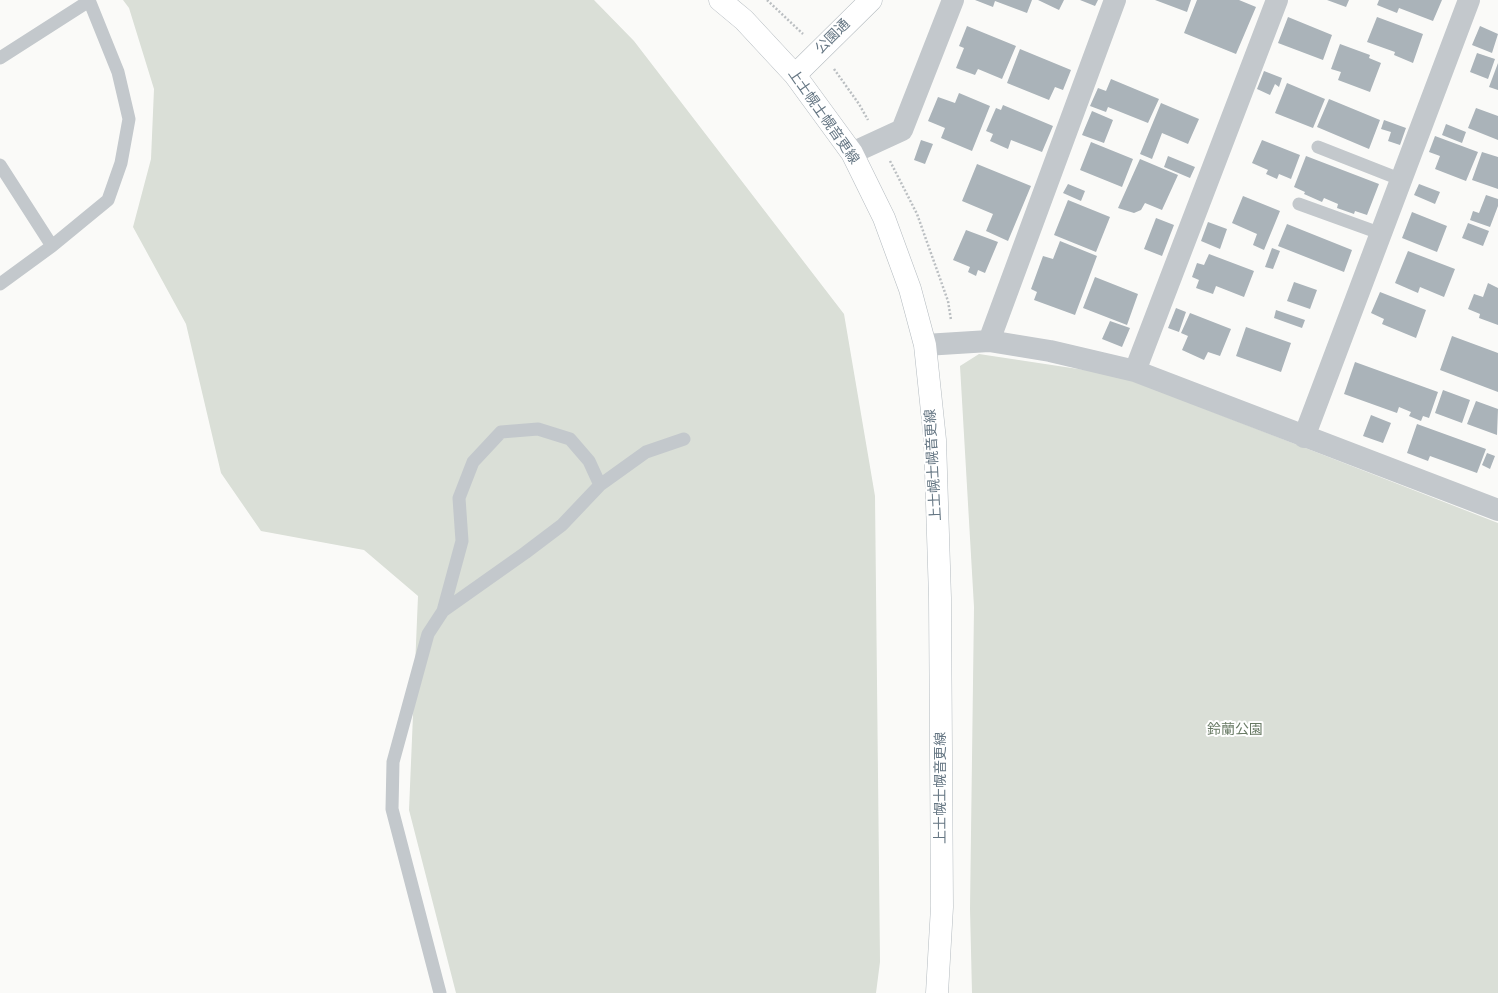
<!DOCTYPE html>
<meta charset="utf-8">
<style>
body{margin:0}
canvas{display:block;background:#fafaf8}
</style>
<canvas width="1498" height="993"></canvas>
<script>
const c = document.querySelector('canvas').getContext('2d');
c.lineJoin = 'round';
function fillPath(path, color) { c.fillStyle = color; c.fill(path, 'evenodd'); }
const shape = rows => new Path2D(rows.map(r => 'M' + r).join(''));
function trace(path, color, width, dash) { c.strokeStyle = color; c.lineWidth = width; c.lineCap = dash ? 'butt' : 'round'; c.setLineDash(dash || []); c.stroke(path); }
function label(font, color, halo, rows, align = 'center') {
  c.font = font + ' Poppins,"Noto Sans JP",sans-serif'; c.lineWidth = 4; c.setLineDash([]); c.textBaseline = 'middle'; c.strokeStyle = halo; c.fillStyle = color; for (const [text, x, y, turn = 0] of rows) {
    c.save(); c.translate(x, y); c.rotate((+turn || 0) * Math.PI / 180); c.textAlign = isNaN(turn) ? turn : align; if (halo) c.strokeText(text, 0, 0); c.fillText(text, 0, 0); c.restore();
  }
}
const green = shape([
 [123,0,594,0,634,41,844,314,875,496,880,962,876,993,456,993,409,810,418,596,364,550,261,531,221,473,186,324,133,227,151,159,154,89,129,8],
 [979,354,1118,375,1498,523,1498,993,972,993,970,909,974,607,960,366]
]);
const building = shape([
 [975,0,1032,0,1027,13,995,1,993,7],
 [1038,0,1064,0,1059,10],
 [1080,0,1098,0,1095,6],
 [1155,0,1191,0,1187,12],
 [1197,0,1239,0,1256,7,1236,54,1184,33],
 [1327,0,1349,0,1346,7],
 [1379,0,1442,0,1433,21,1399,8,1397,13,1377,5],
 [1288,17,1332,35,1323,60,1278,43],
 [1377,17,1423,34,1413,63,1394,55,1395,52,1367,42],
 [967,26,1016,46,1002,79,978,69,975,75,956,68,964,48,959,46],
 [1480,26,1498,34,1492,53,1472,45],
 [1340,44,1370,55,1369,58,1381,63,1370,92,1338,80,1341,72,1331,69],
 [1020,49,1071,70,1063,90,1055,87,1049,100,1007,83],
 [1477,53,1495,59,1488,79,1470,72],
 [1498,63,1498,90,1489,87],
 [1264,71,1282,78,1279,87,1275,84,1270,95,1257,89],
 [1111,79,1159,99,1148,123,1108,107,1106,112,1090,106,1098,88,1106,91],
 [1287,83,1325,99,1313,128,1275,113],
 [959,93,990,106,972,151,941,138,945,128,928,121,938,97,955,103],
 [1329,99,1380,120,1369,149,1317,127],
 [1161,103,1199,119,1188,144,1162,133,1152,159,1140,154],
 [1003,105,1053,126,1042,152,1011,140,1008,149,990,141,993,134,986,131,996,108,1001,110],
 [1476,108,1498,116,1498,140,1468,128],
 [1092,111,1113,120,1104,143,1082,135],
 [1384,120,1406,128,1400,145,1388,141,1391,132,1381,129],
 [1446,124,1466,132,1462,143,1442,135],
 [1435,136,1478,152,1466,181,1435,169,1440,156,1429,152],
 [921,140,933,144,925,164,914,160],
 [1262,140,1300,155,1291,179,1279,174,1277,179,1266,174,1268,170,1252,163],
 [1091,142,1133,159,1122,187,1080,170],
 [1482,152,1498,157,1498,189,1472,180],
 [1168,156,1195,167,1190,178,1164,167],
 [1306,156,1379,184,1367,215,1355,211,1354,214,1337,208,1338,204,1324,198,1322,202,1304,194,1305,192,1294,187],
 [1140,159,1178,175,1162,210,1145,203,1141,210,1134,213,1118,208],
 [977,164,1031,186,1008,241,986,231,993,214,962,201],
 [1068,184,1085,191,1081,201,1063,193],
 [1419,184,1440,192,1435,204,1414,195],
 [1486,195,1498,199,1498,206,1490,227,1470,220,1473,211,1479,213],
 [1243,196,1280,211,1264,250,1253,245,1257,234,1232,223],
 [1068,200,1110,217,1096,252,1054,235],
 [1412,212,1447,226,1437,252,1402,238],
 [1156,218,1174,225,1162,256,1144,249],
 [1208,222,1227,229,1220,249,1201,241],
 [1468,223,1489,231,1483,246,1462,238],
 [1287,224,1352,250,1344,272,1278,246],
 [966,230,998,242,985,273,978,270,976,276,968,272,970,267,953,260],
 [1060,241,1097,256,1075,315,1034,300,1037,292,1031,289,1043,256,1053,259],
 [1272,248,1280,251,1273,269,1265,267],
 [1408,251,1455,269,1444,297,1420,287,1418,293,1395,283],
 [1209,254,1254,271,1244,297,1216,286,1213,294,1196,288,1199,280,1192,277,1197,263,1204,265],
 [1095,277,1138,294,1127,325,1083,308],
 [1294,282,1317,290,1310,309,1287,301],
 [1488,283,1498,288,1498,325,1479,318,1480,314,1468,309,1474,294,1483,297],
 [1380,292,1426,310,1416,338,1382,324,1384,319,1371,313],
 [1176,308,1186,312,1179,332,1168,328],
 [1276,310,1305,320,1302,328,1274,318],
 [1190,313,1231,329,1220,356,1208,352,1204,360,1182,350,1188,336,1181,333],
 [1110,321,1130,328,1122,347,1102,339],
 [1246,327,1291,343,1281,372,1236,356],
 [1452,336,1498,353,1498,392,1440,370],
 [1355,362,1438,392,1429,418,1423,416,1421,421,1409,416,1411,412,1399,407,1397,413,1344,394],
 [1443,390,1470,400,1462,423,1435,413],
 [1476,401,1498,409,1497,435,1467,424],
 [1371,415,1391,423,1383,443,1363,436],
 [1417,424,1486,449,1477,473,1430,456,1428,461,1407,453],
 [1487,453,1495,456,1490,469,1482,465]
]);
const path = shape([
 [767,0,803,34],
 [834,69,859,104,868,120],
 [890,161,917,214,948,301,951,320]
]);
const lane = shape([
 [0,58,89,1],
 [1318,147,1402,180],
 [0,165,52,246],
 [1299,204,1382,234],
 [0,284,52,246,108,200,121,163,129,119,118,72,89,0],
 [443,611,462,541,459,498,473,462,501,432,538,429,570,439,589,461,600,485],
 [440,993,392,809,393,762,428,634,443,611,525,553,562,525,600,485,646,452,684,439]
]);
const street = shape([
 [852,153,902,130,953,0],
 [989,341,1115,0],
 [925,345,989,341,1050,351,1135,371,1498,510],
 [1135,371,1277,0],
 [1304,437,1469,0]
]);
const secondary = shape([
 [720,0,744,20,795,75,852,153,884,218,910,289,925,345,935,440,940,598,942,907,937,993],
 [795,75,871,0]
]);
const streetNames = [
 ["公園通",833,37,-45],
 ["上士幌士幌音更線",823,117,55],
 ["上士幌士幌音更線",934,465,-93],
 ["上士幌士幌音更線",941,788,-90]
];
const parkNames = [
 ["鈴蘭公園",1235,730]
];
fillPath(green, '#dadfd7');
fillPath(building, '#aab3b9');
trace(secondary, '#b3babf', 23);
trace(path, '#bbbfc2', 2.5, [2, 2]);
trace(lane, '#c3c8cc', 13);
trace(street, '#c3c8cc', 22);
trace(secondary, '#fff', 22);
label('14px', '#657683', '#fff', streetNames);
label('14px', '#687a64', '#fff', parkNames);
</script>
